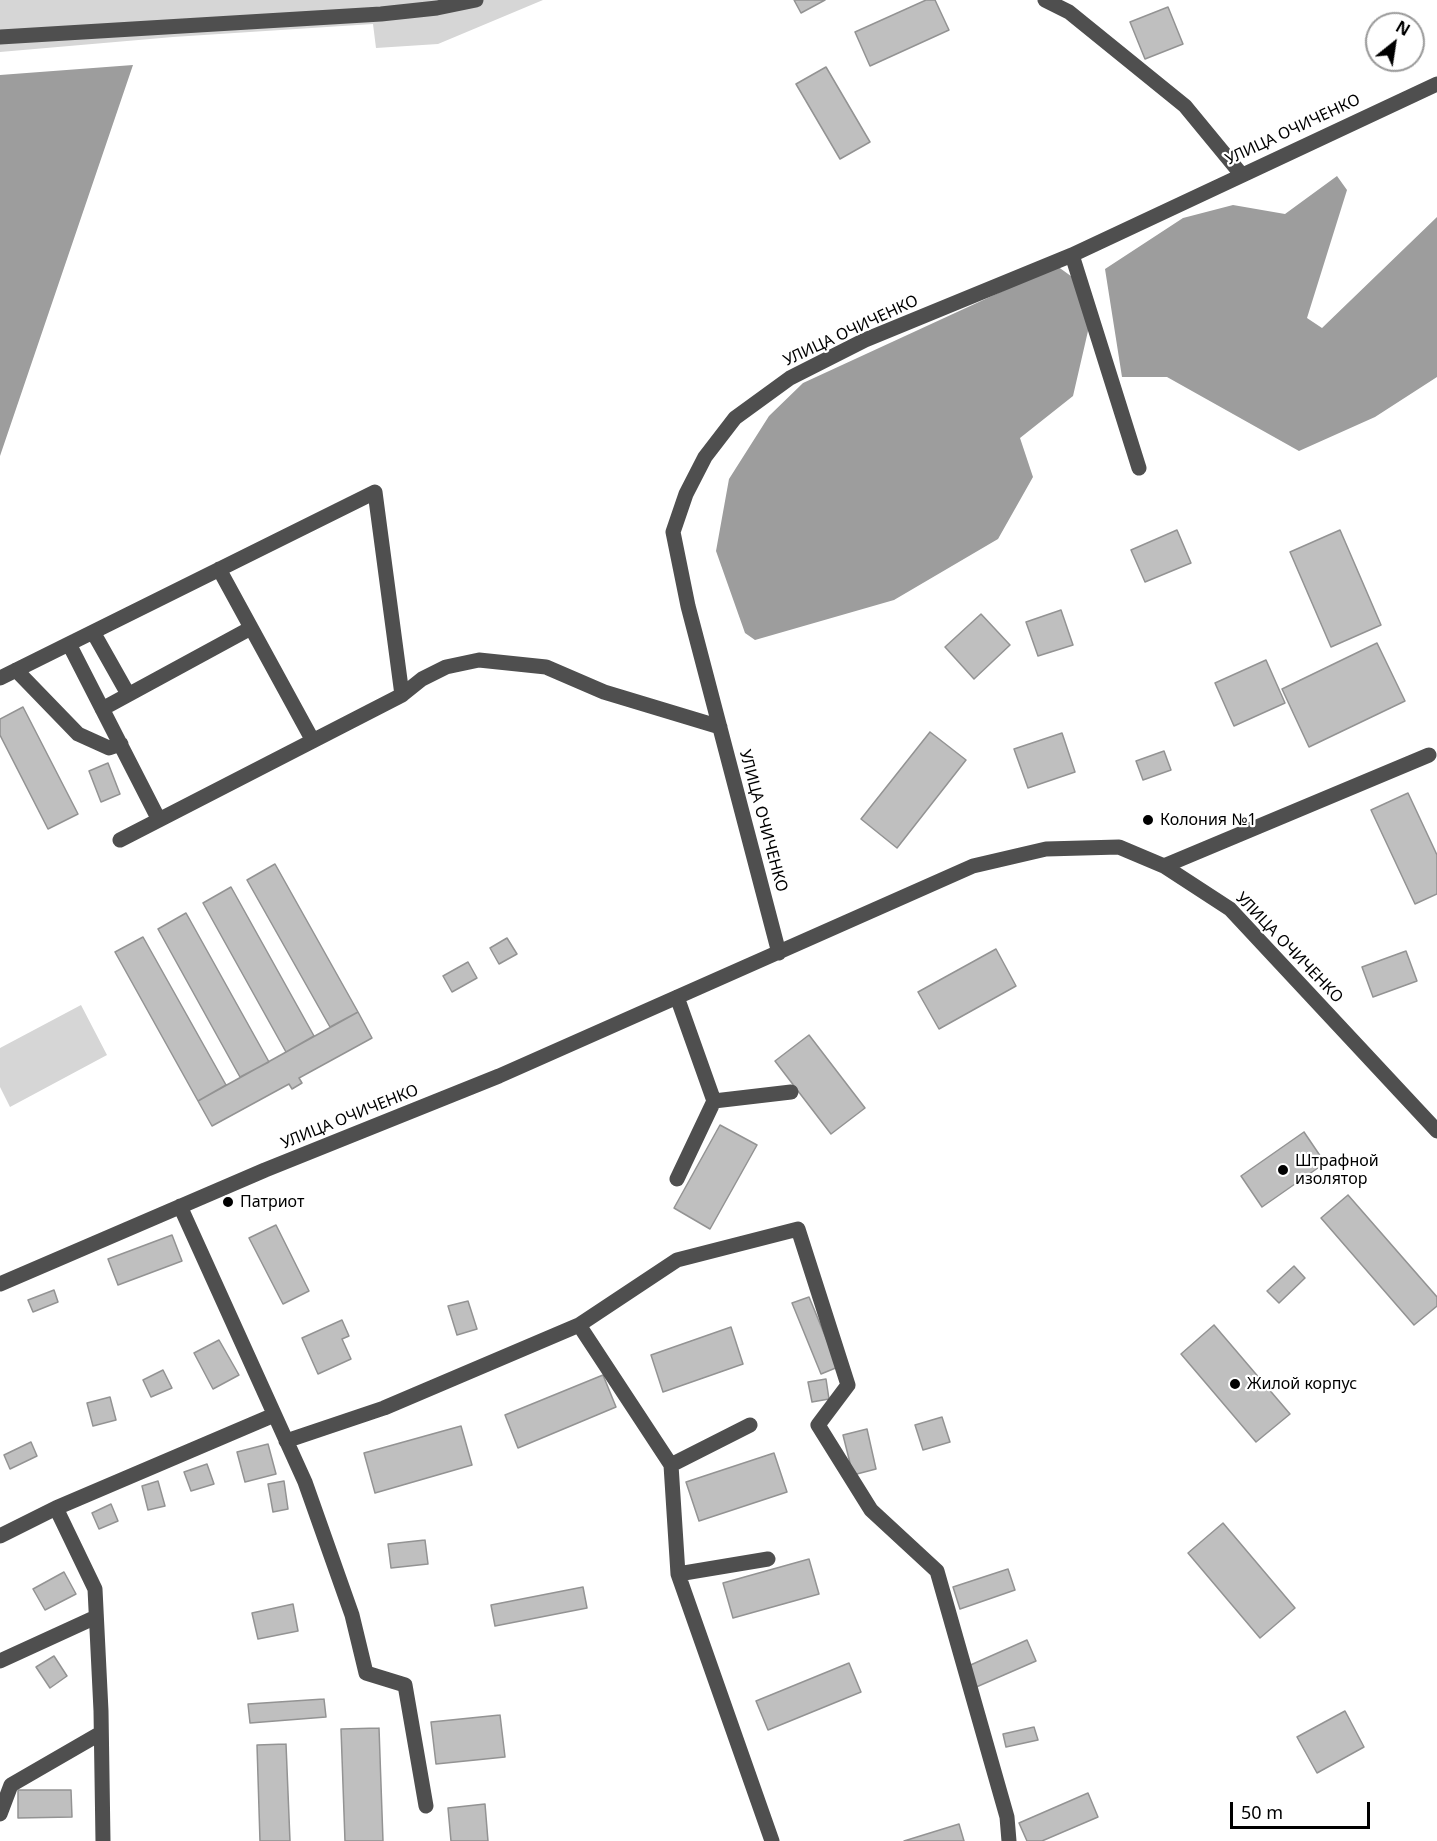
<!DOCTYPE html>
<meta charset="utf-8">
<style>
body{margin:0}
#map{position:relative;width:1437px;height:1841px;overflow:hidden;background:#fff;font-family:"Noto Sans",sans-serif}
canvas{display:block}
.north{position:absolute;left:1365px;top:12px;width:60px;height:60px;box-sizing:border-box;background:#fff;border:2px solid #999;border-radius:50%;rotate:30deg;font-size:16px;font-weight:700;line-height:24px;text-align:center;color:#000}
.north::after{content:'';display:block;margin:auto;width:21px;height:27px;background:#000;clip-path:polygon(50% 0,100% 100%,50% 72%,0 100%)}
.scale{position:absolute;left:1230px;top:1802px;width:140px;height:27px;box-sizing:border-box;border:3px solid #000;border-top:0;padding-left:8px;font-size:18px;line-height:21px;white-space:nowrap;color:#000;-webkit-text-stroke:4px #fff;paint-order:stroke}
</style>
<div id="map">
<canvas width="1437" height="1841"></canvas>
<div class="north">N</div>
<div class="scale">50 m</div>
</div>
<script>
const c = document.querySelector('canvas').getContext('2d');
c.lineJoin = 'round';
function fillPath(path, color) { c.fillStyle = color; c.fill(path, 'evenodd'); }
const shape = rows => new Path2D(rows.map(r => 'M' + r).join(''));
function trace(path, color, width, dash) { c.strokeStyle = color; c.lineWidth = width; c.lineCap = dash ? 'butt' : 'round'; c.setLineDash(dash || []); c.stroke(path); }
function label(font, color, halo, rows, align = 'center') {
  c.font = font + ' "Noto Sans",sans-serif'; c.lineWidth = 4.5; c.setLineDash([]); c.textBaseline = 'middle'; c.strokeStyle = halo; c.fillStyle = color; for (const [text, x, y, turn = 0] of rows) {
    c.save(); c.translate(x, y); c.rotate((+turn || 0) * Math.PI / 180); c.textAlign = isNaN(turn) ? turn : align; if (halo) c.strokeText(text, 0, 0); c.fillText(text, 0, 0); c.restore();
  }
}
const green = shape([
 [0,0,543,0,438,44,376,48,373,24,173,37,0,52],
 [81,1005,107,1055,10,1107,0,1087,0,1048]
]);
const water = shape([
 [133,65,1,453,0,456,0,75],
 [1337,176,1347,190,1307,318,1322,328,1437,217,1437,377,1375,417,1299,451,1167,377,1122,377,1105,269,1183,218,1233,205,1285,214],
 [1057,266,1075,279,1091,318,1073,396,1020,438,1033,477,998,539,894,600,755,640,745,633,716,551,729,479,769,416,803,383]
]);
const building = shape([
 [794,0,825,0,801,13,794,0],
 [926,0,935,0,949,30,870,66,855,32,926,0],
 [1168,7,1183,44,1145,59,1130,22,1168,7],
 [826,67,870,142,840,159,796,84,826,67],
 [1177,530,1191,563,1145,582,1131,550,1177,530],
 [1340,530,1381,625,1331,647,1290,552,1340,530],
 [1061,610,1073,645,1038,656,1026,622,1061,610],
 [981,614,1010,645,974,679,945,647,981,614],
 [1377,643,1405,701,1309,747,1282,689,1377,643],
 [1266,660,1285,703,1234,726,1215,683,1266,660],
 [23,707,78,814,48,829,0,735,0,719,23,707],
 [930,732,966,760,897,848,861,819,930,732],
 [1062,733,1075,772,1028,788,1014,749,1062,733],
 [1164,751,1171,770,1143,780,1136,761,1164,751],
 [108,763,120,794,101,802,89,771,108,763],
 [1408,793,1437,855,1437,894,1415,904,1371,810,1408,793],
 [275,864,358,1012,330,1027,247,880,275,864],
 [231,887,314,1036,286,1052,203,903,231,887],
 [186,913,269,1062,240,1077,158,929,186,913],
 [143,937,226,1085,198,1101,115,952,143,937],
 [507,938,517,954,499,964,490,948,507,938],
 [996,949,1016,986,939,1029,918,992,996,949],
 [1406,951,1417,981,1373,997,1362,967,1406,951],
 [468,962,477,978,452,992,443,976,468,962],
 [358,1012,372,1038,299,1078,302,1083,292,1089,289,1084,212,1126,198,1101,358,1012],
 [809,1035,865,1108,831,1134,775,1061,809,1035],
 [720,1125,757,1145,710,1229,674,1208,720,1125],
 [1304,1132,1325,1163,1262,1207,1241,1176,1304,1132],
 [1348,1195,1437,1297,1437,1306,1414,1325,1321,1218,1348,1195],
 [276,1225,309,1291,283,1304,249,1238,276,1225],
 [172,1235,182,1261,118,1285,108,1259,172,1235],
 [1294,1266,1305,1278,1279,1303,1267,1291,1294,1266],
 [54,1290,58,1302,33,1312,28,1300,54,1290],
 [809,1297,838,1367,821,1374,792,1303,809,1297],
 [468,1301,477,1329,457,1335,448,1306,468,1301],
 [342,1320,349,1336,342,1339,351,1359,318,1374,302,1338,342,1320],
 [1214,1325,1290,1414,1256,1442,1181,1354,1214,1325],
 [731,1327,743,1364,663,1392,651,1355,731,1327],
 [219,1340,239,1375,213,1389,194,1353,219,1340],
 [163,1370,172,1388,151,1397,143,1380,163,1370],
 [603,1375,616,1407,518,1448,505,1415,603,1375],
 [826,1379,829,1399,812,1402,808,1382,826,1379],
 [110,1397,116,1420,93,1426,87,1403,110,1397],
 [942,1417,950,1442,923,1450,915,1425,942,1417],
 [461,1426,472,1465,375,1493,364,1453,461,1426],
 [867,1429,876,1469,853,1475,843,1435,867,1429],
 [31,1442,37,1456,10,1469,4,1455,31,1442],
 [268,1444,276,1474,245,1482,237,1452,268,1444],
 [774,1453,787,1492,699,1521,686,1482,774,1453],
 [207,1464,214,1484,191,1491,184,1472,207,1464],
 [158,1481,165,1506,148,1510,142,1486,158,1481],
 [284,1481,288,1509,273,1512,268,1484,284,1481],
 [111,1504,118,1521,99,1529,92,1513,111,1504],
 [1223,1523,1295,1608,1260,1638,1188,1553,1223,1523],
 [425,1540,428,1564,391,1568,388,1544,425,1540],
 [809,1559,819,1594,733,1618,723,1583,809,1559],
 [1008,1569,1015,1590,960,1609,953,1587,1008,1569],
 [64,1572,76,1594,45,1610,33,1589,64,1572],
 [583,1587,587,1608,495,1626,491,1605,583,1587],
 [293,1604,298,1631,258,1639,252,1613,293,1604],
 [1027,1640,1036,1661,974,1688,966,1667,1027,1640],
 [54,1656,67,1676,50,1688,36,1667,54,1656],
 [849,1663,861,1692,768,1730,756,1701,849,1663],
 [324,1699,326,1717,250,1723,248,1704,324,1699],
 [1345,1711,1364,1747,1317,1773,1297,1737,1345,1711],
 [500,1715,505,1757,436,1764,431,1722,500,1715],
 [1034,1727,1038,1740,1006,1747,1003,1734,1034,1727],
 [379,1728,383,1841,345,1841,341,1729,379,1728],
 [286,1744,290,1841,260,1841,257,1745,286,1744],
 [18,1790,71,1790,72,1817,18,1818,18,1790],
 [1088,1793,1098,1817,1042,1841,1027,1841,1019,1823,1088,1793],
 [485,1804,488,1841,451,1841,448,1808,485,1804],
 [959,1824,964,1841,904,1841,959,1824]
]);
const minor = shape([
 [1045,0,1069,12,1185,106,1241,174],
 [0,37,381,14,437,8,476,0],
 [1072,255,1139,468],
 [219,569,313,741],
 [93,632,128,694],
 [69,644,159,820],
 [16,670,78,734,109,748,121,744],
 [0,678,375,492,402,695,120,840],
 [402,695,422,679,446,667,479,660,546,667,604,692,720,727],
 [102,709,251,628],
 [1164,866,1429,755],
 [779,953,688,606,673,532,686,494,705,457,735,418,790,378,865,340,1072,255,1437,84],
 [677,997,714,1101,677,1179],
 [714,1101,791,1092],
 [180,1206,305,1482,352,1615,366,1673,405,1685,426,1806],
 [0,1284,265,1170,499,1076,973,866,1046,849,1119,847,1164,866,1230,909,1437,1131],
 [579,1325,671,1465,750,1425],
 [286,1441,384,1408,579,1325,677,1260,798,1229,848,1385,818,1425,871,1510,937,1571,1007,1817,1009,1841],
 [671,1465,678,1574,768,1559],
 [56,1508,95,1589,101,1711,103,1841],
 [0,1536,56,1508,274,1415],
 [678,1574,772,1841],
 [0,1661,96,1617],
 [0,1814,11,1785,101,1733]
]);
const markers = [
 [1148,820,6,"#000"],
 [1283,1170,6,"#000"],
 [228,1202,6,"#000"],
 [1235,1384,6,"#000"]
];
const streetNames = [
 ["УЛИЦА ОЧИЧЕНКО",1293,130,-25],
 ["УЛИЦА ОЧИЧЕНКО",851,331,-25],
 ["УЛИЦА ОЧИЧЕНКО",763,821,75],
 ["УЛИЦА ОЧИЧЕНКО",1289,948,46],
 ["УЛИЦА ОЧИЧЕНКО",350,1117,-22]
];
const poiNames = [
 ["Колония №1",1160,820],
 ["Штрафной",1295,1161],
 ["изолятор",1295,1179],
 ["Патриот",240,1202],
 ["Жилой корпус",1247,1384]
];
fillPath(green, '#d6d6d6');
fillPath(water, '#9d9d9d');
fillPath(building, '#bfbfbf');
trace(building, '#939393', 1.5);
trace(minor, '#4f4f4f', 15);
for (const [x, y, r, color] of markers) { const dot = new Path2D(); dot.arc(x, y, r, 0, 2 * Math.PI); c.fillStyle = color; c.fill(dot); trace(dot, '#fff', 2); }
label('16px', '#000', '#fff', streetNames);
label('16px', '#000', '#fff', poiNames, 'left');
</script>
